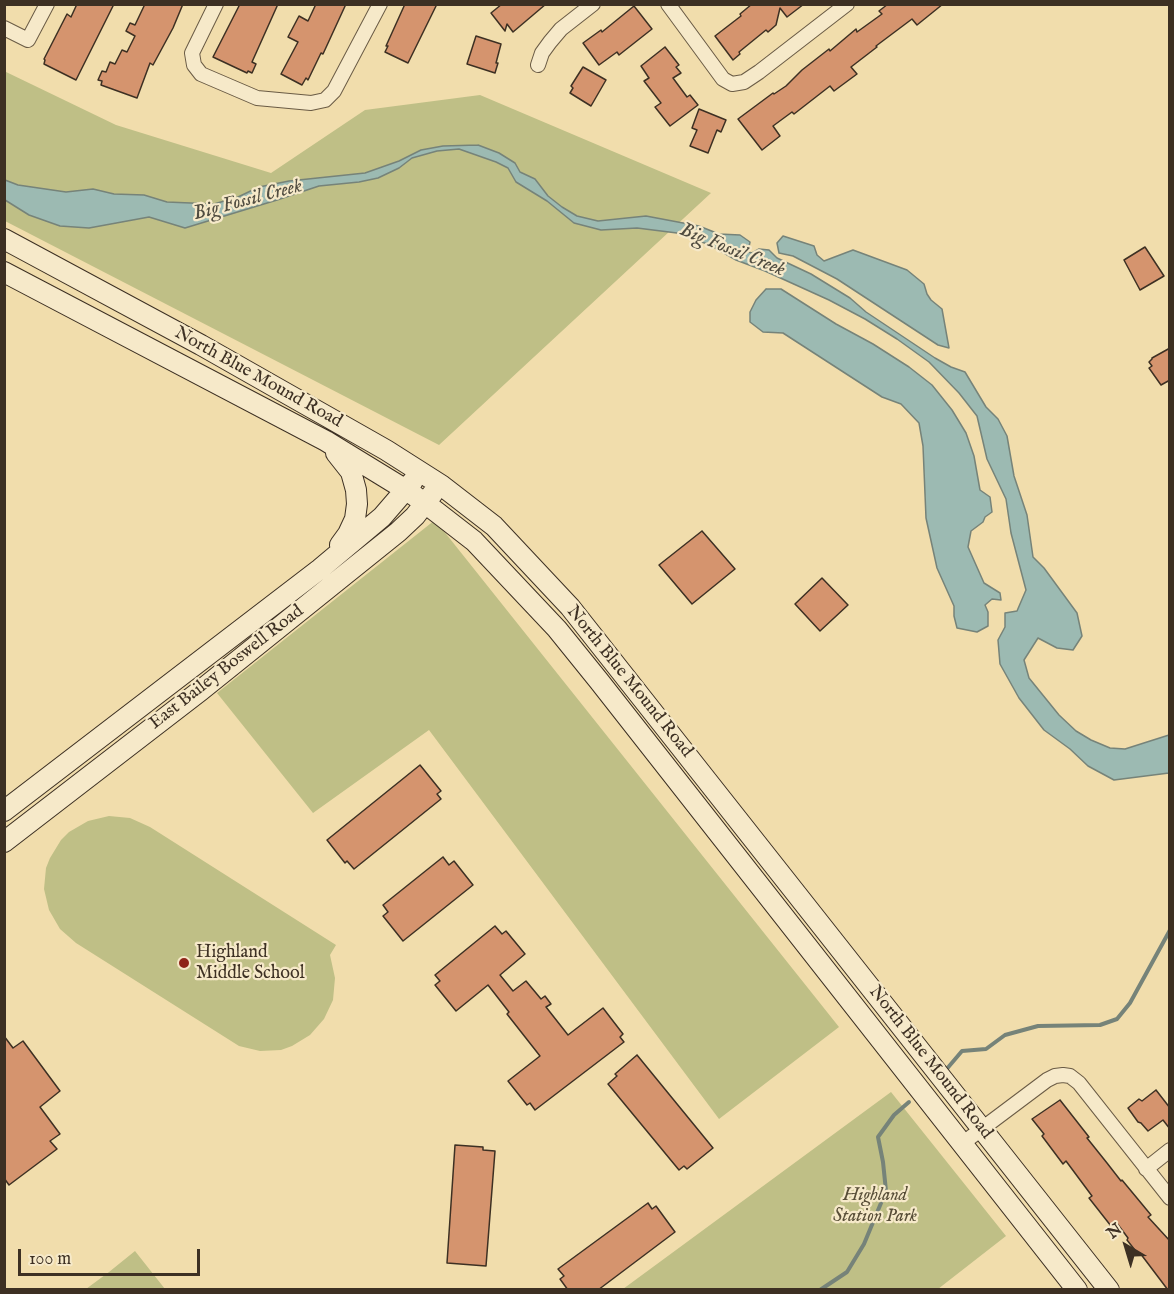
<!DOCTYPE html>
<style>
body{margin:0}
#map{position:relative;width:1174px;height:1294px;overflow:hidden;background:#f1ddac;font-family:"IM FELL English",serif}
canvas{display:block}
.frame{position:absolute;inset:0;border:6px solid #3d3023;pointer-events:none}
.north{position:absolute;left:1096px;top:1216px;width:60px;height:60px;-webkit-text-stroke:4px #f6e9c9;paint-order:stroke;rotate:322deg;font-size:16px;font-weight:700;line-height:24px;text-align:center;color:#3d3023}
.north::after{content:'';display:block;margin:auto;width:21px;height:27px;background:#3d3023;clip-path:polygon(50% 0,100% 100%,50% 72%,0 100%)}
.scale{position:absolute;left:18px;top:1249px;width:182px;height:27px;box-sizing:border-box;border:3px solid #3d3023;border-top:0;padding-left:8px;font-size:18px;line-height:21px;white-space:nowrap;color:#3d3023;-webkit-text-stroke:4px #f6e9c9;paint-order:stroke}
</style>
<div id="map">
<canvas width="1174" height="1294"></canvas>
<div class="frame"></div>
<div class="north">N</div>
<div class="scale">100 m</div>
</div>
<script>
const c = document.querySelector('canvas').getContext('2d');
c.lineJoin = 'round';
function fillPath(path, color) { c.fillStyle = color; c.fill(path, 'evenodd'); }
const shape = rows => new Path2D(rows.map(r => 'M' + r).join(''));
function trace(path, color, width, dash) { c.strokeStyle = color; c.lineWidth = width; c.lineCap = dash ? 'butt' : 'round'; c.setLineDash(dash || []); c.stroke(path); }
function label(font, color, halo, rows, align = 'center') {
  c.font = font + ' "IM FELL English",serif'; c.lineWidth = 4.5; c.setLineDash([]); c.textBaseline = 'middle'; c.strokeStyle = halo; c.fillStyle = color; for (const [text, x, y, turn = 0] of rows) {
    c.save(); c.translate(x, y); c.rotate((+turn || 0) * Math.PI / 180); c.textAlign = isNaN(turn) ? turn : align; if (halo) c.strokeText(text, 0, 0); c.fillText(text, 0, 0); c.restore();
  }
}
const green = shape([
 [4,71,116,125,271,173,365,110,480,95,711,193,439,445,5,221],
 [435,520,839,1027,719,1119,429,730,313,813,217,693],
 [109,816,130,818,150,827,336,945,330,955,335,978,333,1000,324,1019,310,1035,292,1046,281,1050,260,1051,239,1046,76,943,60,929,49,910,44,889,46,868,50,858,61,840,69,832,88,821],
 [891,1092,1006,1236,938,1289,623,1289],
 [135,1251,165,1289,86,1289,109,1272]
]);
const water = shape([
 [478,145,499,153,515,163,520,172,535,179,548,196,562,207,577,216,598,221,646,216,699,226,719,234,740,235,750,242,748,252,752,253,759,249,769,250,777,258,811,274,850,298,866,312,935,358,951,367,965,372,986,407,998,419,1007,436,1014,476,1027,515,1033,557,1044,568,1077,613,1082,636,1073,650,1057,648,1038,638,1024,660,1029,678,1059,715,1076,731,1091,740,1110,748,1125,749,1169,735,1169,773,1114,780,1088,766,1070,749,1044,730,1019,698,1000,664,998,640,1005,627,1005,613,1017,611,1026,590,1011,533,1006,499,987,459,977,416,959,393,929,362,897,339,865,319,829,300,765,271,736,260,710,245,677,233,637,228,601,230,574,223,547,201,516,182,508,168,496,162,459,149,437,151,412,158,399,168,378,178,359,182,319,186,277,200,185,228,149,217,89,228,60,226,29,215,5,200,5,180,18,185,66,192,93,189,114,194,144,195,167,202,214,204,238,197,259,187,289,181,365,173,399,161,421,150,443,146,478,145],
 [783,236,814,246,817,255,824,261,853,250,907,270,924,284,927,294,931,300,942,309,949,348,938,345,837,279,793,256,779,253,777,243,783,236],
 [766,289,781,289,836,324,873,344,909,367,932,385,952,410,966,433,974,456,980,490,990,497,992,512,985,517,983,522,971,531,968,547,984,583,1000,593,1001,600,992,599,985,605,988,612,988,626,977,632,957,628,954,616,954,606,937,568,926,518,923,446,919,423,901,404,882,397,783,333,763,332,750,322,750,312,756,300,766,289]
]);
const stream = shape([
 [945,1071,962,1051,986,1049,1005,1035,1038,1026,1100,1025,1117,1019,1130,1003,1170,930],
 [820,1290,847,1272,864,1244,886,1191,883,1162,878,1137,894,1115,909,1102]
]);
const building = shape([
 [77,4,114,4,76,80,44,64,45,60,44,59,67,14,71,17,77,4],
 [145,4,183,4,173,28,153,65,150,63,137,98,101,85,102,81,98,80,102,71,106,72,110,62,115,64,122,50,127,52,135,36,126,31,130,23,135,25,145,4],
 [240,4,278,4,252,62,256,64,252,73,248,71,247,73,213,57,240,4],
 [316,4,346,4,323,54,321,53,308,80,306,78,302,85,281,74,298,42,288,37,299,16,308,21,316,4],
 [405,4,437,4,408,63,385,52,388,46,386,46,405,4],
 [502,4,546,4,513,32,507,24,505,31,491,13,502,4],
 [752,4,804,4,787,17,780,8,776,25,768,32,766,30,739,52,740,54,733,60,715,36,741,16,740,14,752,4],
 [888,4,943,4,917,25,912,19,876,46,877,47,851,67,857,74,834,91,830,86,794,114,792,112,773,126,780,136,762,150,738,119,773,93,774,94,786,86,802,70,829,49,830,51,856,29,857,32,882,14,879,11,888,4],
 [634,6,652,29,619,55,617,52,599,65,583,43,601,30,602,32,634,6],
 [476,36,501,44,496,63,498,63,495,73,467,64,476,36],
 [665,47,679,65,676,67,681,73,673,78,687,97,690,95,698,105,670,126,655,107,661,103,644,81,649,78,641,66,665,47],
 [583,67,606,80,591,106,570,93,573,88,571,86,583,67],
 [699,109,726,120,721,132,717,130,708,153,690,146,697,130,692,128,699,109],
 [1145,247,1164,276,1140,290,1124,260,1145,247],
 [1170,348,1170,380,1161,385,1149,368,1152,366,1149,362,1152,359,1152,358,1170,348],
 [702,531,735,569,692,604,659,565,702,531],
 [822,578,848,605,820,631,795,604,822,578],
 [420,765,441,791,437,794,441,799,354,869,347,861,345,863,327,840,420,765],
 [443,857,449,865,454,861,473,885,403,941,383,916,388,912,383,905,443,857],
 [495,926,502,934,506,931,525,954,500,975,513,991,526,981,541,999,545,996,551,1004,546,1007,568,1035,603,1008,623,1034,620,1037,624,1042,535,1110,530,1103,527,1105,508,1081,540,1056,507,1014,509,1012,488,985,456,1011,435,985,440,981,435,975,495,926],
 [4,1036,13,1048,23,1041,60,1091,40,1107,60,1134,50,1141,57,1149,9,1185,4,1178,4,1036],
 [637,1055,713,1148,687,1169,684,1166,679,1170,608,1084,617,1076,615,1074,637,1055],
 [1156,1090,1170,1108,1170,1129,1163,1120,1148,1131,1141,1123,1138,1122,1128,1108,1139,1099,1142,1101,1156,1090],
 [1060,1100,1089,1137,1087,1138,1107,1163,1121,1181,1122,1180,1151,1215,1148,1217,1170,1241,1170,1290,1168,1290,1140,1253,1138,1254,1127,1240,1128,1238,1116,1222,1111,1226,1089,1198,1092,1196,1066,1161,1063,1164,1042,1136,1044,1134,1032,1119,1060,1100],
 [455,1145,483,1147,483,1150,495,1151,486,1266,447,1263,455,1145],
 [648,1203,652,1209,656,1206,675,1232,598,1290,568,1290,560,1279,564,1276,558,1269,648,1203]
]);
const minor = shape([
 [216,4,192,53,194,65,201,74,257,98,311,103,325,100,334,91,380,4],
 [668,4,723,79,732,84,744,82,759,72,847,4],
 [4,28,28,40,47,4],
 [538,65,542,53,550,42,561,29,593,4],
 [963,1143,1047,1080,1055,1076,1063,1075,1070,1076,1079,1083,1170,1198],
 [1146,1169,1170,1150]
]);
const secondary = shape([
 [4,239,201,345,386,450,441,485,494,526,570,607,1109,1290],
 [4,272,326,441,406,490,425,503,474,541,557,629,599,681,1077,1290],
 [336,453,351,472,356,490,357,504,355,519,348,534,340,545],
 [4,811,320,569,382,517,413,481],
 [4,842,200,691,398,532,415,516,433,493]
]);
const markers = [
 [184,963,6,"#8f2418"]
];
const streetNames = [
 ["North Blue Mound Road",258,378,29],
 ["East Bailey Boswell Road",227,668,-38],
 ["North Blue Mound Road",629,682,51],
 ["North Blue Mound Road",930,1063,52]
];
const poiNames = [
 ["Highland",196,953],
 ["Middle School",196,974]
];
const parkNames = [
 ["Highland",875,1196],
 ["Station Park",875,1217]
];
const waterNames = [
 ["Big Fossil Creek",248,201,-15],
 ["Big Fossil Creek",732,251,22]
];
fillPath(green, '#bfbf86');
fillPath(water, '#9cbab2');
trace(water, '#768379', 1.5);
trace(stream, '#768379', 4);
fillPath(building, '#d5946e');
trace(building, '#3d3023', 1.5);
trace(minor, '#6a5b45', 16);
trace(secondary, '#3d3023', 22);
trace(minor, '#f6e9c9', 14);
trace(secondary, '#f6e9c9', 20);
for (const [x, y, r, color] of markers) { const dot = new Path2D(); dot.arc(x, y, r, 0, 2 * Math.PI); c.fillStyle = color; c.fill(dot); trace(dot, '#f6e9c9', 2); }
label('18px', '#3d3023', '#f6e9c9', streetNames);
label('18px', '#3d3023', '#f6e9c9', poiNames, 'left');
label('italic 18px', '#574d37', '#f6e9c9', parkNames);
label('italic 20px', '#504c40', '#f6e9c9', waterNames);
</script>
